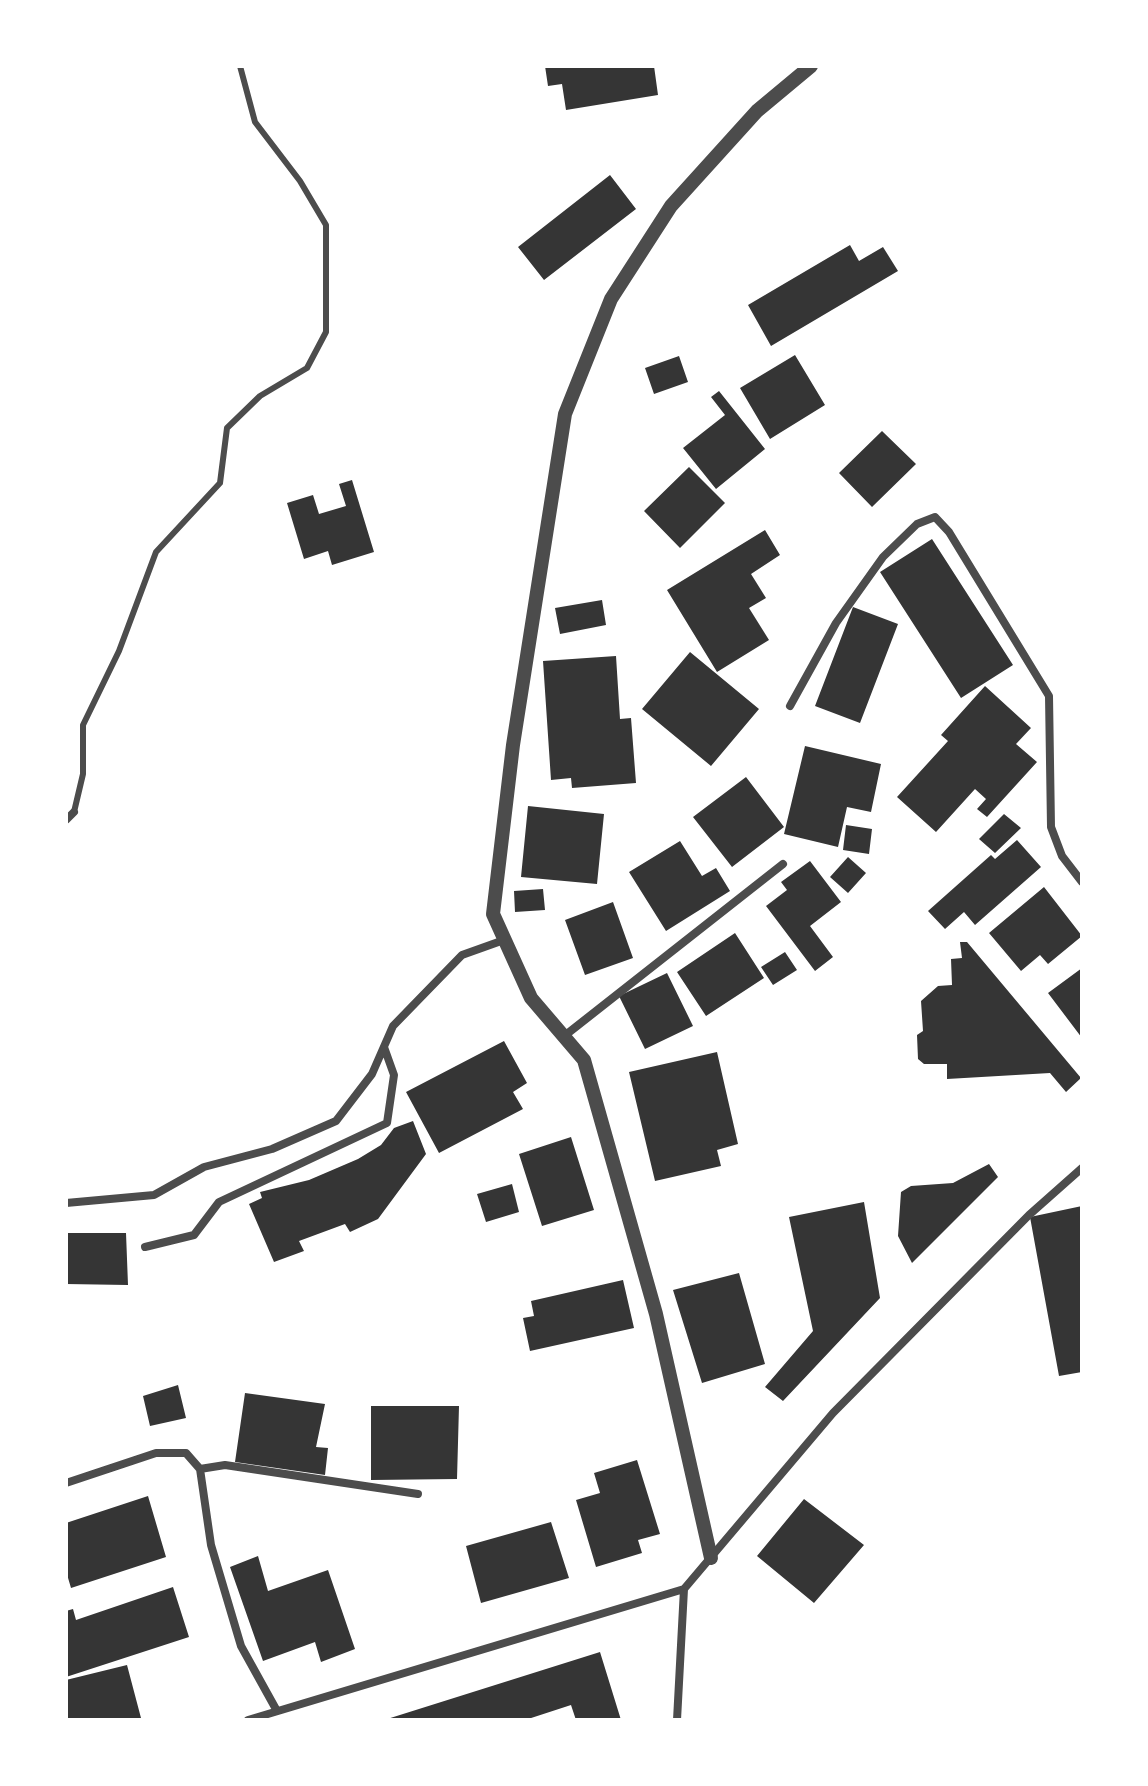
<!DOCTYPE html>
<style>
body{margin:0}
#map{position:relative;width:1148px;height:1786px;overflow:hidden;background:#fff;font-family:"IBM Plex Sans",sans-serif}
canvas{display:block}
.frame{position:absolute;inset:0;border:68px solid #fff;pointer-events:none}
</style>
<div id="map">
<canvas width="1148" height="1786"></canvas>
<div class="frame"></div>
</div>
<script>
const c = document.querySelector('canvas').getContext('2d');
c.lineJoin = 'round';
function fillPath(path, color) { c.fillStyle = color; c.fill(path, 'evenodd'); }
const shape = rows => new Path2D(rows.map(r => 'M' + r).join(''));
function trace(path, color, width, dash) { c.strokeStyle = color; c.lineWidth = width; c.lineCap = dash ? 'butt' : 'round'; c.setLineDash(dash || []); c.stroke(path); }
const building = shape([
 [545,66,654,66,658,95,566,110,562,84,548,86],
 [610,175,636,209,544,280,518,247],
 [850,245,859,261,883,247,898,271,771,346,748,305],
 [795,355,825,405,770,439,740,388],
 [679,356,688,382,654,394,645,368],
 [719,391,765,449,716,489,683,448,725,415,711,397],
 [882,431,916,464,872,507,839,473],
 [689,467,725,503,680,548,644,511],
 [352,480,374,552,332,565,328,551,304,559,287,503,313,495,319,514,346,506,339,484],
 [765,530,780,555,751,574,766,598,749,608,769,640,717,672,667,590],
 [932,539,1013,665,961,698,880,572],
 [602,600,606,625,560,634,555,608],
 [853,607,898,624,860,723,815,706],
 [690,652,759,709,711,766,642,709],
 [616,656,620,719,631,718,636,783,572,788,571,778,551,780,543,661],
 [985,686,1031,728,1016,744,1037,762,987,817,977,809,986,799,975,789,936,832,897,797,948,741,941,735],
 [805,746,881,764,871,812,847,807,838,847,784,834],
 [746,777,784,827,732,867,693,817],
 [528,806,604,814,597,884,521,877],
 [1004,814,1021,828,995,853,979,839],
 [846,825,872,829,869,854,843,850],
 [1017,840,1041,867,975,925,964,912,945,929,928,911,991,855,995,859],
 [680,841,702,876,716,868,730,891,666,931,629,872],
 [848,857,866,873,848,893,830,877],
 [810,861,841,902,810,926,833,957,815,971,766,906,787,890,781,882],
 [1044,887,1082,936,1048,964,1040,955,1021,971,989,933],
 [543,889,545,910,515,912,514,891],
 [613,902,633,958,585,975,565,920],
 [735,933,764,978,706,1016,677,972],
 [960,942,967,942,1081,1078,1066,1092,1050,1073,947,1079,947,1064,924,1064,918,1059,917,1035,923,1031,921,1001,938,986,952,985,951,959,962,958],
 [785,952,797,970,773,985,761,967],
 [1082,968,1082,1038,1048,993],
 [667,973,693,1026,645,1049,619,996],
 [504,1041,527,1083,513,1092,523,1109,439,1153,406,1092],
 [717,1052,738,1144,717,1150,721,1166,655,1181,629,1072],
 [413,1121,426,1154,378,1219,350,1232,345,1224,299,1241,304,1251,274,1262,249,1204,262,1198,260,1192,309,1180,358,1159,381,1145,394,1128],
 [571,1137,594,1210,542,1226,519,1154],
 [989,1164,998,1177,912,1263,898,1236,901,1192,911,1186,953,1183],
 [512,1184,519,1212,486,1222,477,1194],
 [864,1202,880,1298,783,1401,765,1387,813,1331,789,1217],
 [1082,1206,1082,1372,1059,1376,1030,1217],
 [66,1233,126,1233,128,1285,66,1284],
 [739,1273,765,1364,702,1383,673,1290],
 [623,1280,634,1328,530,1351,523,1318,534,1316,531,1301],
 [178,1385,186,1418,150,1426,143,1396],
 [245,1393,325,1404,316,1447,328,1448,325,1475,235,1462],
 [371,1406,459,1406,457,1479,371,1480],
 [637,1460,660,1534,638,1540,642,1553,596,1567,576,1500,600,1493,594,1473],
 [148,1496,166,1557,71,1588,66,1571,66,1523],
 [804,1499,864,1545,814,1603,757,1556],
 [551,1522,569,1578,481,1603,466,1546],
 [258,1556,268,1591,328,1570,355,1649,321,1662,315,1642,263,1661,230,1567],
 [173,1587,189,1637,66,1677,66,1611,73,1609,76,1620],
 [600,1652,621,1720,576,1720,571,1705,525,1720,384,1720],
 [127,1665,141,1718,66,1720,66,1680]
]);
const service = shape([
 [74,812,83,774,83,725,119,651,156,552,220,483,227,428,260,396,307,368,326,332,326,225,300,181,255,122,240,66]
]);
const minor = shape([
 [790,706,836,623,883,557,917,524,935,517,949,532,1049,696,1051,827,1062,856,1082,882],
 [66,820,74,812],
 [563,1037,783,864],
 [66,1203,154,1195,204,1167,272,1149,336,1121,372,1074,393,1026,462,955,504,940],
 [145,1247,194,1235,219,1202,387,1123,394,1075,384,1047],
 [200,1469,225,1465,418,1494],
 [66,1483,156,1453,186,1453,200,1469,211,1545,241,1646,277,1711],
 [248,1720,684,1589,833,1413,1029,1215,1082,1168],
 [677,1720,684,1589]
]);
const tertiary = shape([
 [711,1558,656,1314,584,1060,531,998,493,914,513,745,565,414,611,299,671,206,757,111,811,66]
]);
fillPath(building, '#353535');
trace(service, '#4c4c4c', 6);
trace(minor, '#4c4c4c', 8);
trace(tertiary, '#4c4c4c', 14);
</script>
